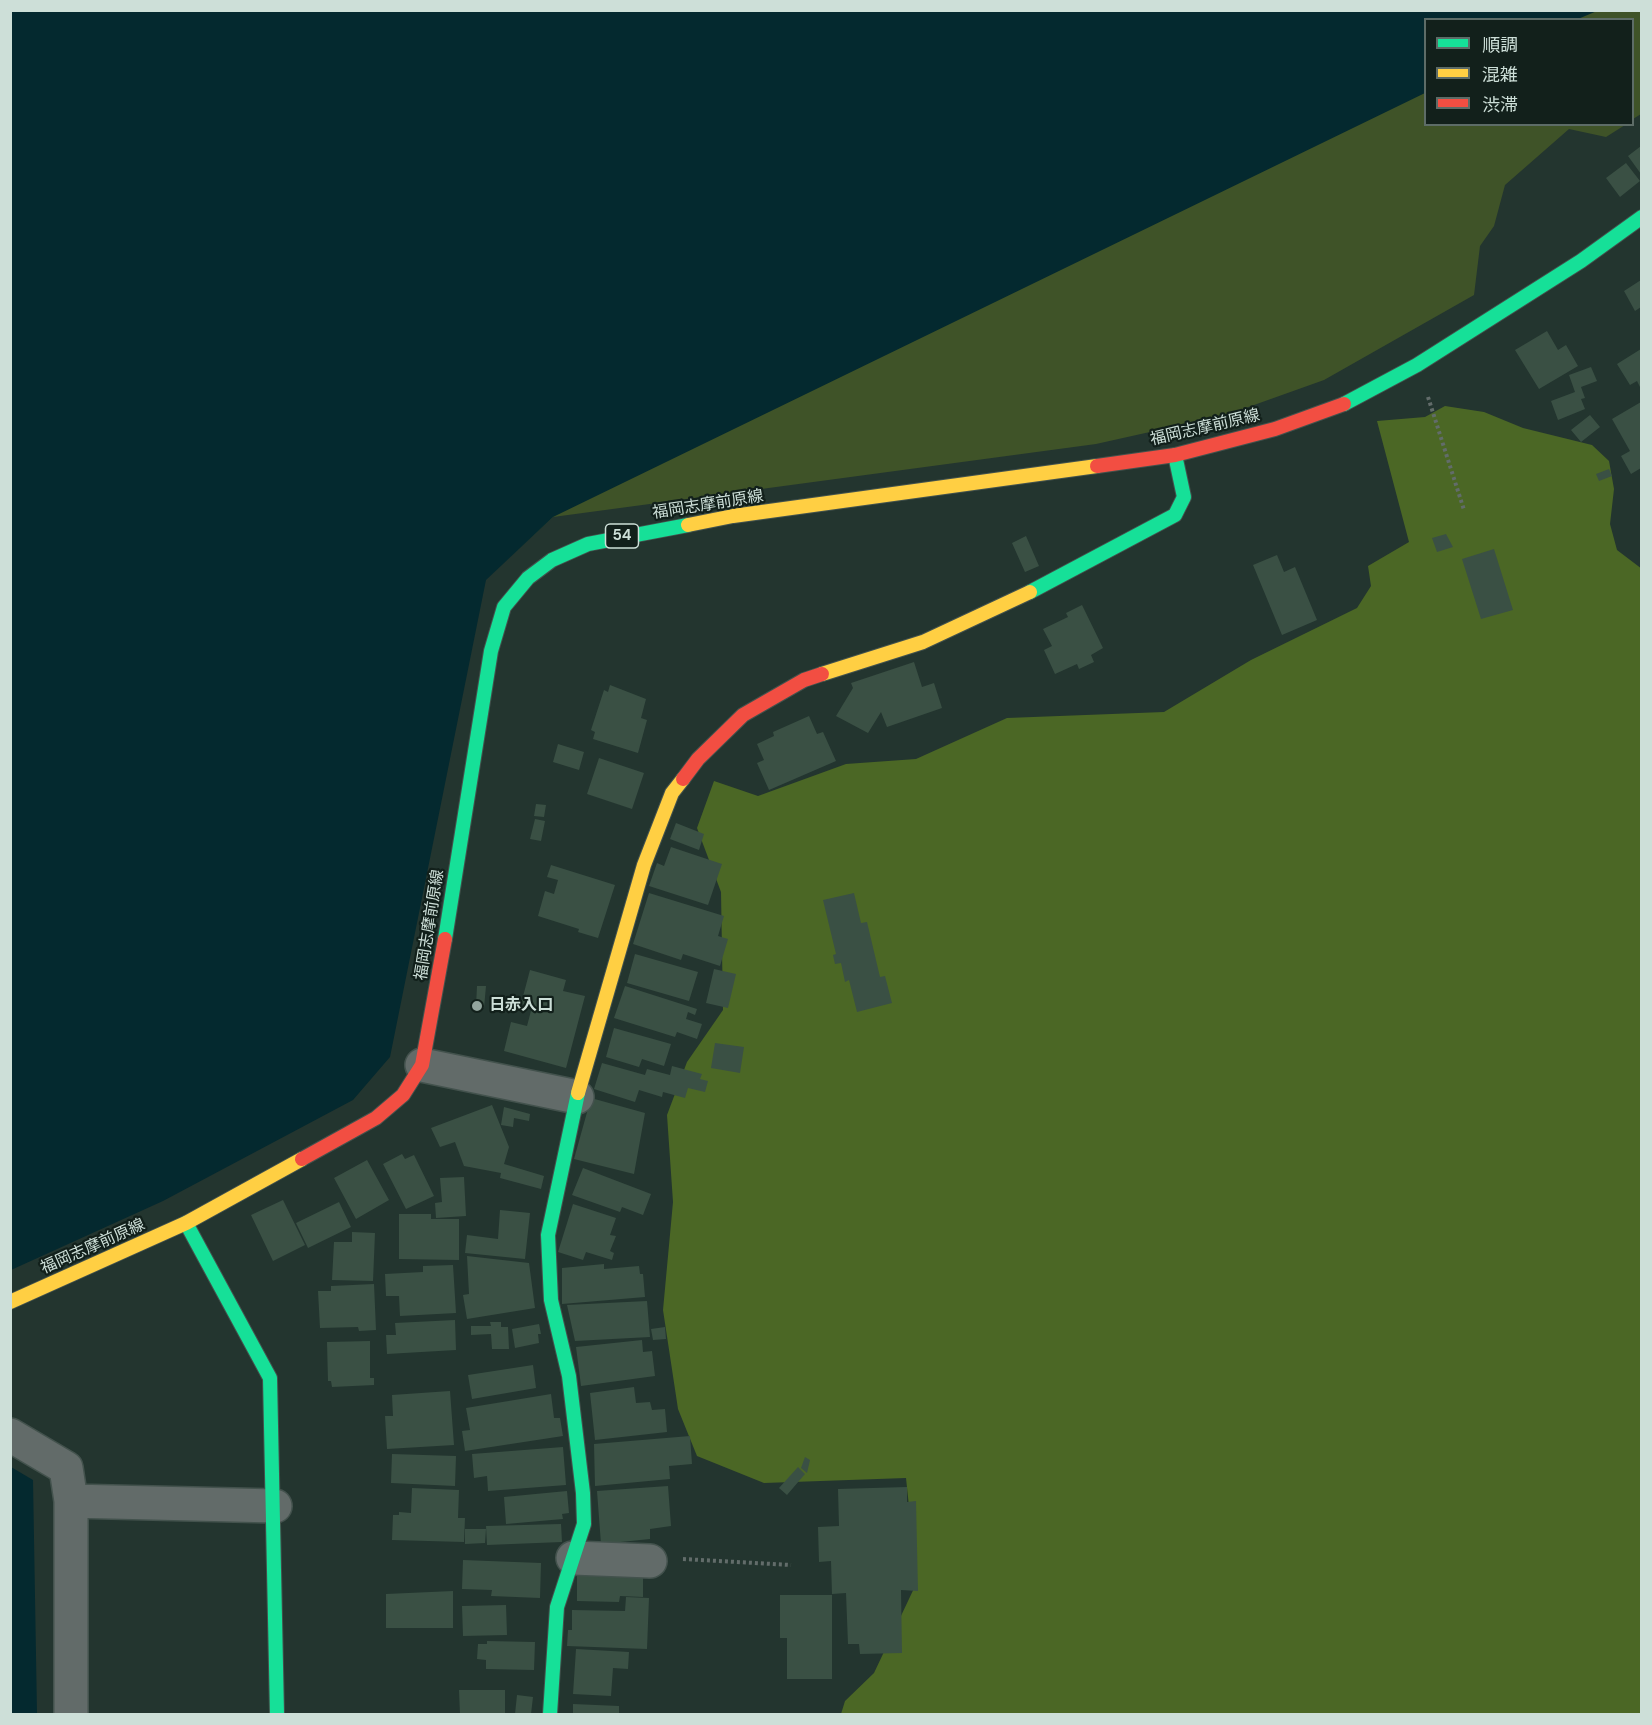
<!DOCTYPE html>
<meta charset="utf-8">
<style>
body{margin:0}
#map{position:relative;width:1652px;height:1725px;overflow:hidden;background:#23352f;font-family:"DM Sans","Noto Sans JP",sans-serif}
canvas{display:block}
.frame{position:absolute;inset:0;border:12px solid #cddfd8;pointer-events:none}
.legend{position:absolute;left:1424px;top:18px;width:210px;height:108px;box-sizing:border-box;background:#12201b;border:2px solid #5d6c67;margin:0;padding:8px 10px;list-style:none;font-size:18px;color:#cddfd8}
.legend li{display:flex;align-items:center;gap:12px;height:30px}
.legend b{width:30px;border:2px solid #5d6c67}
</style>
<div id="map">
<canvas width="1652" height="1725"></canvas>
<div class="frame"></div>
<ul class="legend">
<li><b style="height:8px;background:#16e098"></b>順調</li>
<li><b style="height:8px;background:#ffcf43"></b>混雑</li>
<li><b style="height:8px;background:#f24e42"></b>渋滞</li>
</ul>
</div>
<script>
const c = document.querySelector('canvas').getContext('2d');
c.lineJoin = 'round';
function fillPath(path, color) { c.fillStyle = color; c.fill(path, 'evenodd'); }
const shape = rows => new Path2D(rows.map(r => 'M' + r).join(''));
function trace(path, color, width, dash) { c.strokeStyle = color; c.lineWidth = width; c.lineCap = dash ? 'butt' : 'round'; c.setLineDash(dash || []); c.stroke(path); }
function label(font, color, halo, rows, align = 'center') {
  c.font = font + ' "DM Sans","Noto Sans JP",sans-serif'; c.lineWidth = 4.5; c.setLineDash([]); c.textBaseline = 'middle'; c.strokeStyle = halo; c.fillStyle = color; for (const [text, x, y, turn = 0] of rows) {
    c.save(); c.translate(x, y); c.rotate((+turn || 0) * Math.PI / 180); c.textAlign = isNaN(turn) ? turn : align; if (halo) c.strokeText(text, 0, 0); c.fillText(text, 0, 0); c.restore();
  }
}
const green = shape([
 [1024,11,1641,11,1641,114,1633,119,1632,20,1426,20,1426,124,1625,125,1606,137,1569,129,1505,185,1494,226,1480,246,1474,295,1324,380,1226,415,1096,444,553,517,486,579]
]);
const forest = shape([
 [1445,406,1484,412,1523,428,1592,445,1609,461,1614,489,1610,524,1617,550,1642,569,1641,1714,841,1714,845,1701,874,1673,917,1582,906,1478,764,1483,697,1456,678,1409,663,1310,673,1202,667,1115,687,1062,723,1010,721,892,697,828,714,781,758,796,846,764,916,759,1007,718,1164,712,1251,660,1357,608,1371,586,1368,566,1409,542,1377,421,1425,417]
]);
const water = shape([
 [10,11,11,10,1597,11,1578,19,1426,20,1425,93,553,517,486,580,390,1057,353,1100,163,1201,11,1270],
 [11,1467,33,1480,37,1714,11,1714]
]);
const building = shape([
 [1641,146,1641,174,1628,156],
 [1626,163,1640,181,1620,197,1606,178],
 [1641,280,1641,307,1635,311,1624,291],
 [1547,331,1558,350,1566,345,1578,366,1539,389,1515,350],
 [1641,349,1641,389,1637,381,1630,385,1617,364],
 [1591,367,1597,381,1581,387,1585,398,1581,399,1585,409,1558,420,1551,401,1575,392,1569,375],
 [1641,402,1641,468,1631,474,1621,456,1630,451,1612,419],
 [1590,415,1600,427,1581,442,1571,430],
 [1609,469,1612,476,1599,481,1596,474],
 [1446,534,1453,547,1437,552,1432,538],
 [1026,536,1039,566,1025,572,1012,543],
 [1494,549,1513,610,1481,619,1462,559],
 [1277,555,1284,572,1295,567,1317,620,1282,635,1253,565],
 [1082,605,1103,648,1091,655,1094,662,1079,669,1077,664,1055,674,1044,650,1052,646,1043,629,1068,617,1066,613],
 [914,662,922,687,934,683,942,708,887,727,881,712,868,733,836,716,853,688,851,683],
 [610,685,646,699,641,718,647,720,638,753,593,739,595,732,591,730,604,690,608,692],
 [809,716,817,734,823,732,836,761,769,790,757,763,764,760,757,744,774,736,773,732],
 [558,744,584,752,579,770,553,762],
 [599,758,644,773,632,809,587,794],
 [536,804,546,805,544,817,534,816],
 [535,819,545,821,541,841,530,839],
 [676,823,704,834,699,850,670,839],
 [671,847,722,864,708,905,649,886,657,863,664,866],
 [551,865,615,885,598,938,578,932,579,929,538,916,545,891,554,894,558,880,547,877],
 [649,893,724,916,718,936,728,939,720,966,683,954,681,960,633,944],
 [854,893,861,923,867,922,880,977,885,976,892,1003,857,1012,849,980,845,982,841,963,835,964,833,955,836,954,823,900],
 [635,954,698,972,689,1001,627,983],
 [714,969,736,974,728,1008,706,1003],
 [530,970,566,980,563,991,585,996,566,1068,504,1051,511,1022,527,1026,532,1007,521,1004],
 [477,986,486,986,484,1008,476,1007],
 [625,986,697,1009,695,1015,688,1012,686,1019,702,1024,697,1039,677,1032,675,1037,614,1018],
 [614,1028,671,1044,664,1066,642,1059,639,1067,606,1057],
 [715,1043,744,1047,740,1073,711,1068],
 [602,1063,645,1075,647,1069,670,1075,672,1066,702,1074,700,1079,708,1081,705,1092,688,1088,685,1098,663,1092,662,1097,639,1090,635,1102,594,1089],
 [591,1098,645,1113,634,1174,574,1159],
 [492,1105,509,1147,504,1164,544,1176,541,1189,500,1178,501,1173,464,1166,455,1142,440,1147,431,1128],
 [504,1107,530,1114,529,1121,514,1118,513,1127,501,1125],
 [402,1154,405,1159,414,1155,434,1196,406,1209,383,1164],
 [367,1160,389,1200,356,1219,334,1178],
 [583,1168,651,1194,643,1215,622,1207,620,1212,572,1195],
 [464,1177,466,1216,436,1218,435,1203,442,1202,440,1178],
 [283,1200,305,1245,273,1261,251,1215],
 [339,1202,351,1227,308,1248,296,1223],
 [573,1204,616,1218,610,1235,616,1236,610,1251,614,1253,612,1260,586,1252,583,1260,558,1252],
 [500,1210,530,1213,525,1259,465,1253,467,1235,498,1239],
 [399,1214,431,1214,431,1219,459,1219,459,1260,399,1259],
 [352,1232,375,1233,373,1281,332,1280,334,1242,352,1242],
 [467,1256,529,1263,535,1308,467,1319,463,1295,469,1294],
 [604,1264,604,1269,639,1266,640,1274,643,1274,645,1297,562,1304,562,1268],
 [453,1265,456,1313,400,1316,399,1296,386,1296,385,1274,423,1272,423,1266],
 [374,1284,376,1330,359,1331,358,1327,320,1328,318,1291,331,1291,331,1286],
 [647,1301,650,1337,575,1341,567,1305],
 [455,1320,456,1350,387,1354,386,1335,396,1335,395,1323],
 [490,1322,501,1322,501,1327,508,1327,509,1349,492,1349,491,1334,471,1335,471,1326,491,1326],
 [539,1324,541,1334,538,1334,539,1343,515,1348,512,1329],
 [665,1327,666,1339,653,1340,651,1329],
 [642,1340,643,1352,652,1351,655,1376,581,1386,576,1347],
 [370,1341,370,1378,374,1378,374,1385,332,1387,331,1381,328,1381,327,1342],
 [533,1365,536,1388,472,1399,468,1375],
 [634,1387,636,1403,650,1402,652,1410,665,1409,667,1432,595,1440,590,1393],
 [450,1391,454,1445,387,1449,385,1416,393,1416,392,1395],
 [551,1394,554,1418,560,1418,563,1436,465,1451,462,1431,470,1430,466,1408],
 [690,1436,692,1464,669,1466,670,1479,595,1486,594,1444],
 [563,1447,566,1485,488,1491,487,1476,474,1478,472,1454],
 [392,1454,456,1456,455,1486,391,1483],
 [805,1457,810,1460,807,1473,801,1468],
 [798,1467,805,1474,787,1495,779,1488],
 [668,1486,671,1526,650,1529,650,1539,601,1544,597,1491],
 [907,1487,907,1502,916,1501,918,1591,901,1590,902,1653,860,1654,859,1644,848,1644,846,1593,832,1594,831,1561,819,1562,818,1527,839,1526,838,1489],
 [412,1488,459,1490,458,1518,465,1518,464,1542,392,1540,393,1515,399,1515,399,1512,411,1513],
 [567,1491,569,1513,562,1514,563,1519,506,1524,504,1497],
 [561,1524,562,1542,487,1545,486,1526],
 [465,1529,486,1529,485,1543,465,1544],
 [463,1560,541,1563,540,1598,491,1596,492,1590,462,1589],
 [577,1569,643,1574,643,1597,620,1596,619,1602,577,1601],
 [453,1591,453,1628,386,1628,386,1594],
 [780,1595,832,1595,832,1679,787,1679,787,1638,780,1638],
 [626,1597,649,1598,647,1649,567,1646,568,1630,572,1630,572,1610,625,1611],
 [506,1605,507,1635,463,1636,462,1606],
 [487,1641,535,1642,534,1670,486,1669,486,1660,477,1659,478,1644,487,1644],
 [576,1649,629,1652,628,1669,613,1668,611,1696,573,1694],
 [459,1690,505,1690,505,1714,460,1714],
 [517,1695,533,1697,531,1714,515,1714],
 [573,1704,619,1706,619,1714,573,1714]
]);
const path = shape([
 [1428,397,1464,510],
 [683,1559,791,1565]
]);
const street = shape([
 [422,1065,577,1097],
 [10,1435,66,1468,71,1501,71,1714],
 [71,1501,275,1506],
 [573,1558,650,1561]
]);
const fast = shape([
 [1344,404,1417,365,1581,261,1642,217],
 [1030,592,1175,515,1184,497,1175,455],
 [445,939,491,651,504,607,528,578,552,560,588,544,688,525],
 [186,1223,270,1378,277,1714],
 [550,1714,557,1607,584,1524,583,1493,569,1376,551,1300,548,1235,578,1093]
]);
const slow = shape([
 [688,525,733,516,1097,466],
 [822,674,923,642,1030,592],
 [578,1093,644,865,672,793,683,779],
 [10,1302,186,1223,302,1159]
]);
const jam = shape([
 [1097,466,1175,455,1275,429,1344,404],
 [683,779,698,759,743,715,804,680,822,674],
 [302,1159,376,1118,403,1095,422,1065,445,939]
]);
const markers = [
 [477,1006,6,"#92a49d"]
];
const shields = [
 [622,536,33]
];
const shieldNames = [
 ["54",622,536]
];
const streetNames = [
 ["福岡志摩前原線",1205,428,-13],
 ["福岡志摩前原線",708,505,-9],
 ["福岡志摩前原線",430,925,-81],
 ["福岡志摩前原線",93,1247,-24]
];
const poiNames = [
 ["日赤入口",489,1006]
];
fillPath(green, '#3f5328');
fillPath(forest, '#4b6725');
fillPath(water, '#04292f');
fillPath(building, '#3a5044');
trace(street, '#43524d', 36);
trace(fast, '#43524d', 16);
trace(slow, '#43524d', 16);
trace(jam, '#43524d', 16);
trace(path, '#626c6a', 4, [3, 3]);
trace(street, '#626b69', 33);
trace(fast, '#16e098', 14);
trace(slow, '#ffcf43', 14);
trace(jam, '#f24e42', 14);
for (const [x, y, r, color] of markers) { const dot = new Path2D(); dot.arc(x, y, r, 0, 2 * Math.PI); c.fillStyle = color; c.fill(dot); trace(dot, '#12201b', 2); }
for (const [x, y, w] of shields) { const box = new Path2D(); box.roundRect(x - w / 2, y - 12, w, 24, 4.5); c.fillStyle = '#12201b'; c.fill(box); trace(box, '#cddfd8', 1.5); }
label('bold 15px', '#cddfd8', null, shieldNames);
label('16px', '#cddfd8', '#12201b', streetNames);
label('bold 16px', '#cddfd8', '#12201b', poiNames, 'left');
</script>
